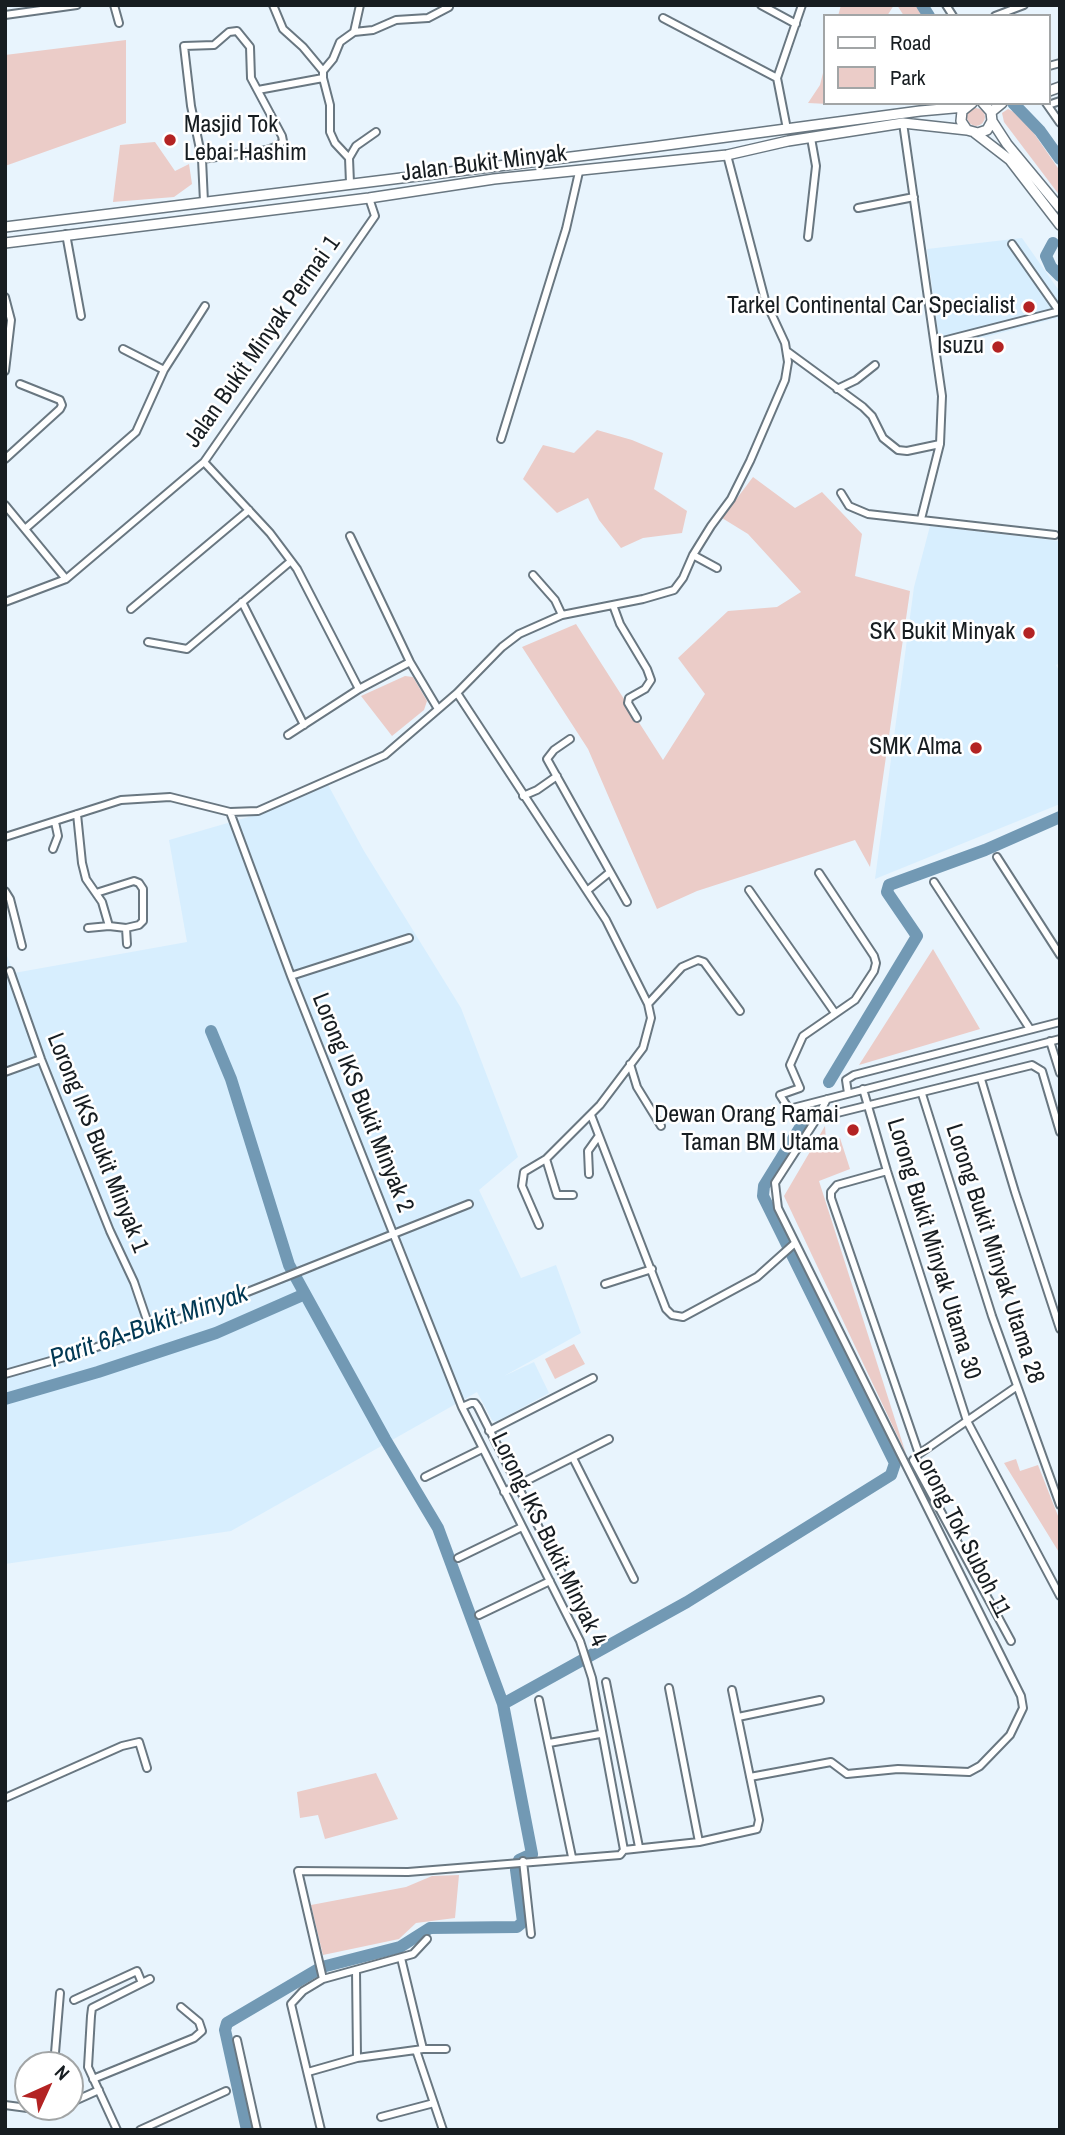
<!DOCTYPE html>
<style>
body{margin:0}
#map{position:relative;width:1065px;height:2135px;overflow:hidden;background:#e8f4fd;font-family:"Archivo Narrow",sans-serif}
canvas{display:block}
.frame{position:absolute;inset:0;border:7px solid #171d21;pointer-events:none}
.legend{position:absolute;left:823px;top:14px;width:228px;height:91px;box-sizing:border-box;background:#fff;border:2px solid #a2a5a6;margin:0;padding:9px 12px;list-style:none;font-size:21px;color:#171d21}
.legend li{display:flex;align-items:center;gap:14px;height:35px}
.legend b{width:35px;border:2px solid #a2a5a6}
.north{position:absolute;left:14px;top:2051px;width:70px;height:70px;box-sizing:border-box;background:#fff;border:2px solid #a2a5a6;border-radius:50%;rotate:45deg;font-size:19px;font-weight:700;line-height:28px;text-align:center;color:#171d21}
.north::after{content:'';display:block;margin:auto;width:24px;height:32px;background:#b32323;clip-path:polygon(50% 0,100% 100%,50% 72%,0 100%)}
</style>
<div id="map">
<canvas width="1065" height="2135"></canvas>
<div class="frame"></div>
<ul class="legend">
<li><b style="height:9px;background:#fff"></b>Road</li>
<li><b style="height:19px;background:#ebccc8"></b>Park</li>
</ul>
<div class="north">N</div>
</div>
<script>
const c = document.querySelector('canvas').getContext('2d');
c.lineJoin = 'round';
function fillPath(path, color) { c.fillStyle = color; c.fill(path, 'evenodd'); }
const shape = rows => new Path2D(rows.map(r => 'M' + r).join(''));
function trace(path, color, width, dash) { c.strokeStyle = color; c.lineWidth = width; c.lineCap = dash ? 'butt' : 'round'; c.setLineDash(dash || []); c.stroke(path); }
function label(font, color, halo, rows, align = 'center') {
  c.font = font + ' "Archivo Narrow",sans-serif'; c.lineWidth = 5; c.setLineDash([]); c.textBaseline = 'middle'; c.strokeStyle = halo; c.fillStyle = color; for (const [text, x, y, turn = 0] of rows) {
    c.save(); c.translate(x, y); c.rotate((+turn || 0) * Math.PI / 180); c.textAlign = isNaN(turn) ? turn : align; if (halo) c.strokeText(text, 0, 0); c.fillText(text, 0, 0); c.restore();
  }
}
const built = shape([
 [1022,238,1060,292,1060,317,940,349,927,249],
 [930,526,1060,541,1060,663,1056,665,1060,672,1060,804,875,879,914,587],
 [327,783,364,851,461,1008,518,1157,479,1190,521,1278,556,1265,581,1333,504,1376,534,1362,549,1393,496,1422,492,1420,477,1392,231,1531,5,1564,5,951,14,973,187,942,169,840,269,811]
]);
const green = shape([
 [841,5,894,5,887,16,838,16],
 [897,5,916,5,923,16,904,16],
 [126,40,126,123,5,166,5,55],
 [825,65,825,103,831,103,828,104,808,103,820,85],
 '967 117a9 9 0 1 1 18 0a9 9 0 1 1-18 0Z',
 [1008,109,1022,116,1060,171,1060,196,1004,122,1002,113],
 [155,142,175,171,189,164,192,184,174,197,113,202,120,145],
 [597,430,632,440,663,453,654,489,687,511,682,533,643,538,621,548,599,520,588,498,557,513,523,479,543,445,574,453],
 [753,477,795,508,822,492,862,534,855,576,910,591,870,867,855,840,697,891,657,909,588,749,522,647,576,624,663,760,705,694,678,658,728,611,777,607,801,592,748,534,722,518],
 [405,676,413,677,427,701,424,710,392,736,361,696],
 [933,949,980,1029,859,1065],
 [825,1126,826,1141,840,1138,850,1169,819,1181,906,1454,784,1196],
 [574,1344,585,1364,555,1379,545,1359],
 [1016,1459,1020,1471,1038,1465,1060,1521,1060,1554,1004,1463],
 [376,1773,398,1819,325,1839,318,1815,300,1818,297,1792],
 [459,1875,455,1918,416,1923,399,1939,323,1955,311,1905,406,1887,432,1876]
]);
const river = shape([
 [922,5,929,16],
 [1013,103,1040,131,1060,159],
 [1053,243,1046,256,1051,267,1060,276],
 [211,1031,231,1079,289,1265,385,1439,438,1528,503,1704,532,1854,519,1860,516,1870,523,1922,517,1927,430,1928,400,1947,322,1967,227,2023,225,2030,247,2130],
 [829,1082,917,936,887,892,889,885,985,850,1060,817],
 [5,1399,98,1372,216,1333,305,1294],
 [503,1704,687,1602,891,1475,895,1463,763,1196,764,1186,811,1110]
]);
const street = shape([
 [114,5,119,23],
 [273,5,283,29,303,47,323,71],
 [761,5,796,24],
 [946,5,953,16],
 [5,15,77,5],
 [995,16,1024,5],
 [663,18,777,78],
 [354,32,360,5],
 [1049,66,1060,63],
 [258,90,323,78],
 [1046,103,1060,123],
 [1048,105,1060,101],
 [903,123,942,396,940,444,921,519],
 [787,129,777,78,802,5],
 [349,158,335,143,330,132,330,105,323,78,323,71,333,59,340,42,354,32,373,30,396,20,428,18,449,7],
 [202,159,267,150,278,146,283,141,282,136,251,78,250,47,237,31,229,32,214,45,184,46,191,106,202,159,204,202],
 [350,183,349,158,356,146,376,132],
 [858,208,914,197],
 [66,234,81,316],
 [808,237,816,166,811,138],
 [1012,244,1059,311],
 [5,297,11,320,5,371],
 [935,343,1060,311],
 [123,349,164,370],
 [788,352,863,407,872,416,883,438,898,450,907,451,940,444],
 [837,389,856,380,875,365],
 [501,439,566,229,579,172],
 [5,459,60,409,62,405,60,400,20,384],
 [204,462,270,533,297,569,359,689],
 [841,493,849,506,868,514,1055,535],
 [5,505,66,579],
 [25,529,136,432,164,370,205,306],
 [350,536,410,662,438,709],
 [693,555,717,568],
 [533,575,555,600,562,615],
 [5,602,66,579,204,462,375,216,369,198],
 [242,602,304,725],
 [613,605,620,624,647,669,651,680,645,689,629,698,628,703,637,718],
 [131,609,249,510],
 [148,642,187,649,291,561],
 [457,693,606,920,648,1004],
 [288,735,359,689,410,662],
 [570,739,554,750,547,759,627,902],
 [523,796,537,790,557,776],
 [230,812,291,976,462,1407,580,1641,592,1678,624,1850,620,1855,408,1872,298,1871,323,1979],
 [77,814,82,863,86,879,102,902,109,926,126,928,127,944],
 [5,837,121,800,170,797,230,812,258,811,385,755,457,693,502,647,519,634,562,615,643,599,674,590,683,578,693,555,711,526,731,499,750,461,785,380,788,362,785,343,765,300,727,155],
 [53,849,58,836,55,822],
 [997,857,1060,955],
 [819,873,874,956,876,963,874,971,855,1000,803,1036,790,1065,800,1088,780,1095,789,1109,1060,1039],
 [934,882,1030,1029],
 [588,890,610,872],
 [749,890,835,1013],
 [5,891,10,899,22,946],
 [96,893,134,881,139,883,143,889,143,921,139,925,126,928],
 [88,928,109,926],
 [10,971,41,1059,110,1231,134,1282,150,1329],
 [291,976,409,938],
 [1050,1041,1060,1073],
 [630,1064,637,1087,661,1126],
 [5,1072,41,1059],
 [981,1079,1015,1192,1060,1329],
 [863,1089,887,1171,967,1421,1060,1596],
 [848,1093,846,1080,854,1075,1060,1022],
 [922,1094,992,1316,1060,1505],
 [591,1115,666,1309,672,1315,683,1317,757,1277,795,1243],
 [817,1118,1032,1065,1042,1071,1060,1132],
 [546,1159,557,1195,573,1195],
 [887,1171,837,1185,831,1192,831,1198,919,1454],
 [589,1174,588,1151,598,1137],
 [539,1225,522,1186,524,1172,546,1159,600,1105,643,1048,651,1018,648,1004,682,967,698,960,704,962,740,1011],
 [605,1284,652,1269],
 [5,1374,82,1352,182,1318,469,1204],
 [462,1407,471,1403,475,1403,478,1407,579,1607],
 [489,1431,593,1378],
 [573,1458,634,1579],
 [425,1477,482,1449],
 [504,1492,609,1439],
 [458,1558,522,1527],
 [479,1615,550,1581],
 [1011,1641,913,1460,919,1454,1016,1387],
 [606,1682,639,1847],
 [669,1688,699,1842],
 [539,1700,572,1857],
 [738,1717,820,1700],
 [549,1743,600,1734],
 [750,1777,831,1762,847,1774,898,1769,969,1772,980,1766,1010,1735,1023,1708,1021,1696,778,1208,775,1183,817,1118,827,1099],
 [5,1798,122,1746,139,1742,147,1768],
 [624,1850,699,1842,757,1829,759,1820,732,1690],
 [523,1861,531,1934],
 [401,1958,423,2049],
 [356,1970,357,2058],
 [74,2000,137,1971,142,1983],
 [237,2040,257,2130],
 [416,2050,443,2130],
 [54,2065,60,1993],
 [308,2072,357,2058,423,2049,446,2049],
 [93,2079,194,2038,202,2031,199,2022,181,2007],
 [70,2103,99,2090],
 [5,2105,50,2111,60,2107],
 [381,2117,434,2103],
 [117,2130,88,2067,91,2016,92,2008,150,1979],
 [140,2130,226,2091],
 [321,2130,291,2004,303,1991,323,1979,413,1954,427,1939]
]);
const secondary = shape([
 [1049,91,1060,87],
 [972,103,962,111,961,121,967,130,978,133,987,130,992,121,991,112,983,103],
 [991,112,1002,103],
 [992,121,1007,144,1060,208],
 [975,133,1010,160,1060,225],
 [5,227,652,147,920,111,965,107],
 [5,243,369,198,494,179,727,155,788,141,903,123,967,130]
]);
const markers = [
 [170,140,7,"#b32323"],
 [1029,307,7,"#b32323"],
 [998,347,7,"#b32323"],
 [1029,633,7,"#b32323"],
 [976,748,7,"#b32323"],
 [853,1130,7,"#b32323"]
];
const poiNames = [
 ["Masjid Tok",184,126,"left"],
 ["Lebai Hashim",184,154,"left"],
 ["Tarkel Continental Car Specialist",1015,307],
 ["Isuzu",984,347],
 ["SK Bukit Minyak",1015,633],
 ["SMK Alma",962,748],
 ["Dewan Orang Ramai",839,1116],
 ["Taman BM Utama",839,1144]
];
const streetNames = [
 ["Jalan Bukit Minyak",484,164,-7],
 ["Jalan Bukit Minyak Permai 1",263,342,-55],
 ["Lorong IKS Bukit Minyak 2",362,1103,68],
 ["Lorong IKS Bukit Minyak 1",97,1143,68],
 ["Lorong Bukit Minyak Utama 30",933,1249,73],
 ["Lorong Bukit Minyak Utama 28",994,1254,72],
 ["Lorong Tok Suboh 11",961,1533,63],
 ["Lorong IKS Bukit Minyak 4",548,1540,64]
];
const waterNames = [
 ["Parit 6A-Bukit Minyak",149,1327,-19]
];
fillPath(built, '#d7eefe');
fillPath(green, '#ebccc8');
trace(river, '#7299b4', 12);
trace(street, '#697781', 10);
trace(secondary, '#697781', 12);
trace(street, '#fff', 6);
trace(secondary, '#fff', 9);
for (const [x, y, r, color] of markers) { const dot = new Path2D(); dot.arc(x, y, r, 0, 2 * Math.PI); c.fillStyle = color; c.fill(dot); trace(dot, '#fff', 2.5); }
label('24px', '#171d21', '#fff', poiNames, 'right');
label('24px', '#171d21', '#fff', streetNames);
label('italic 26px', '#013853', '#fff', waterNames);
</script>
